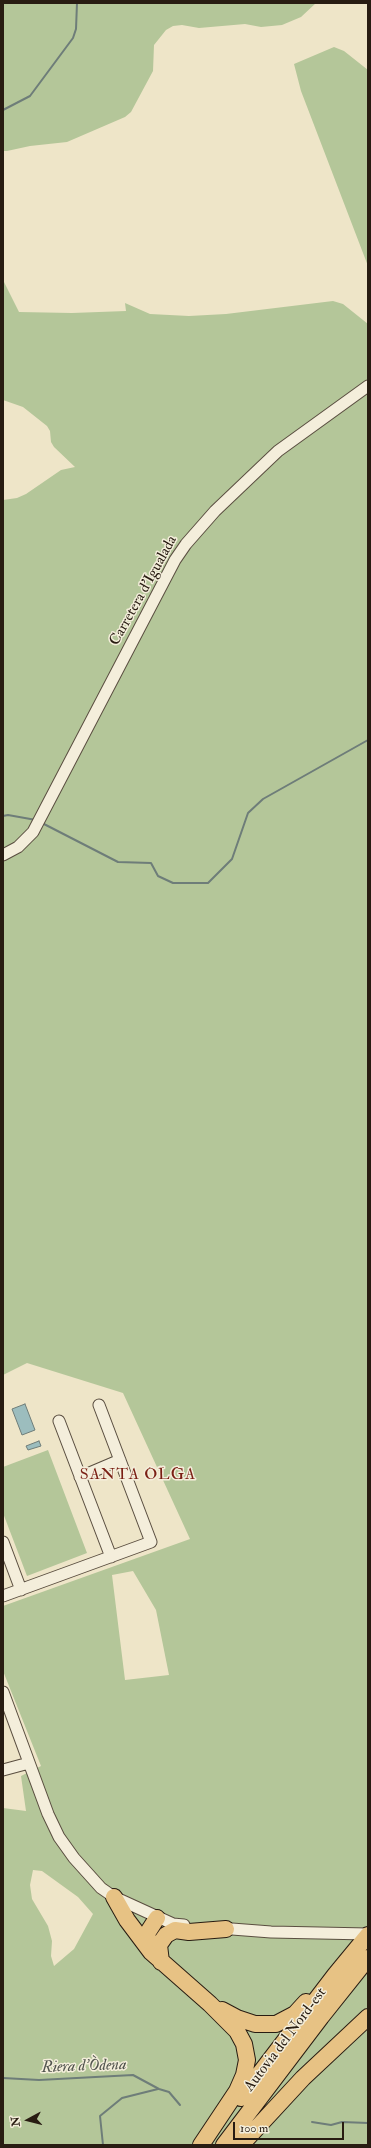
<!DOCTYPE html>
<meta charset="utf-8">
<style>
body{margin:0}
#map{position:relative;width:371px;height:2148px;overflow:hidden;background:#eee5c8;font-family:"IM FELL Double Pica",serif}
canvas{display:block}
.frame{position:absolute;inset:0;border:4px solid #281c12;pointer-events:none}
.north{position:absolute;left:8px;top:2100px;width:40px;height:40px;-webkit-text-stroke:3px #f4eedb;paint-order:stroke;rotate:263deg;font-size:11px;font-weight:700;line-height:16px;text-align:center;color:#281c12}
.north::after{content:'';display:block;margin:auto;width:14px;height:18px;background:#281c12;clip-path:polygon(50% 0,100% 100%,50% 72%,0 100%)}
.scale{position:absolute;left:233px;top:2122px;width:111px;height:18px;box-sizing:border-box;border:2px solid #281c12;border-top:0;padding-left:5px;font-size:12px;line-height:14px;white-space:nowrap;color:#281c12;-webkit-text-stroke:3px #f4eedb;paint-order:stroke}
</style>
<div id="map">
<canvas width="371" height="2148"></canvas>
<div class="frame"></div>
<div class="north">N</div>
<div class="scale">100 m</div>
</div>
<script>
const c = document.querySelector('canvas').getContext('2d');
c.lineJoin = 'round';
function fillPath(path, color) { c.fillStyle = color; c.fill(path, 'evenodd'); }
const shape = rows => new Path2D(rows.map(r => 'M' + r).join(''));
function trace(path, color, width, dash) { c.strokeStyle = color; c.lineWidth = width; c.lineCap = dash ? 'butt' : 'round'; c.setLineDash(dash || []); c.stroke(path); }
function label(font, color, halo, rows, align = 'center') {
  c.font = font + ' "IM FELL Double Pica",serif'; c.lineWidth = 3; c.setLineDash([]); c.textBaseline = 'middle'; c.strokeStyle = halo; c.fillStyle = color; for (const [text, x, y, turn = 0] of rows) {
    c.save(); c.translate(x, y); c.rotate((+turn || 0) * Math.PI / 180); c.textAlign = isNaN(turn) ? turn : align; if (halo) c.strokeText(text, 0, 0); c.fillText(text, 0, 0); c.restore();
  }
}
const green = shape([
 [3,3,316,3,301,17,282,25,261,27,245,24,199,28,182,25,173,26,166,30,154,45,153,71,131,112,125,117,67,142,30,146,7,151,3,151],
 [334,47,344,51,368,70,368,266,301,91,294,64],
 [3,280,19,312,72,313,126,311,125,303,150,314,189,316,226,314,333,301,343,304,368,324,368,2145,3,2145,3,1808,26,1811,21,1776,41,1766,3,1671,3,1606,190,1539,123,1393,27,1363,3,1375,3,500,17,498,26,494,61,470,75,467,54,447,51,442,50,431,47,426,23,407,3,400],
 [133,1571,156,1610,169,1675,125,1680,112,1575],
 [33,1870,42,1871,78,1897,93,1914,74,1949,54,1966,51,1956,52,1941,48,1926,32,1899,30,1885],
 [48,1450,87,1553,27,1576,3,1513,3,1467]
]);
const water = shape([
 [25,1404,35,1430,22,1435,12,1409,25,1404],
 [39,1441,41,1446,28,1450,26,1446,39,1441]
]);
const stream = shape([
 [3,110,30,96,73,38,76,29,77,3],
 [3,816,8,815,36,820],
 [42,823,118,862,151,863,158,876,173,883,208,883,232,859,248,813,263,799,368,740],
 [3,2078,39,2080,133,2075,159,2089,169,2092,180,2105],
 [312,2122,331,2125,342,2122,368,2123],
 [103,2145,100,2116,122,2098,158,2089]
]);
const minor = shape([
 [3,855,18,847,33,832,175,560,186,544,215,511,278,451,368,386],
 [59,1421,111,1557],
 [80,1477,120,1460],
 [3,1542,21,1590],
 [3,1596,151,1542,99,1405],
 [3,1692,48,1814,59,1837,74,1858,101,1888,114,1897,173,1924,184,1925],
 [3,1770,29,1763],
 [219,1928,271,1932,368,1934]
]);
const highway = shape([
 [114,1897,127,1920,151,1952,210,2004,237,2031,244,2044,247,2060,244,2075,237,2091,201,2145],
 [146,1945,148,1932,157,1918],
 [161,1962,159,1945,166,1935,175,1930,189,1932,226,1929],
 [222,2010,237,2018,255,2024,276,2024,295,2014,306,2002],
 [241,2098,335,1975,368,1935],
 [224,2145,321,2017,368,1958],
 [241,2145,303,2078,368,2017]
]);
const streetNames = [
 ["Carretera d'Igualada",144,591,-61],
 ["Autovia del Nord-est",286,2040,-53]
];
const neighbourhoodNames = [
 ["SANTA OLGA",138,1476]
];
const waterNames = [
 ["Riera d'Òdena",84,2067,-2]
];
fillPath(green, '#b4c699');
fillPath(water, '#9cbdbe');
trace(water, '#6e7d79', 1);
trace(stream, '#6e7d79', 2);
trace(minor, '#5a4e40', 13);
trace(highway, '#281c12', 18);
trace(minor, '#f4eedb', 11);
trace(highway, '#e7c284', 16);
label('15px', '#281c12', '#f4eedb', streetNames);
c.letterSpacing = '1px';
label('16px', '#7a1f14', '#f4eedb', neighbourhoodNames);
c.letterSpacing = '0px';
label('italic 16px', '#51544e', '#f4eedb', waterNames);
</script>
